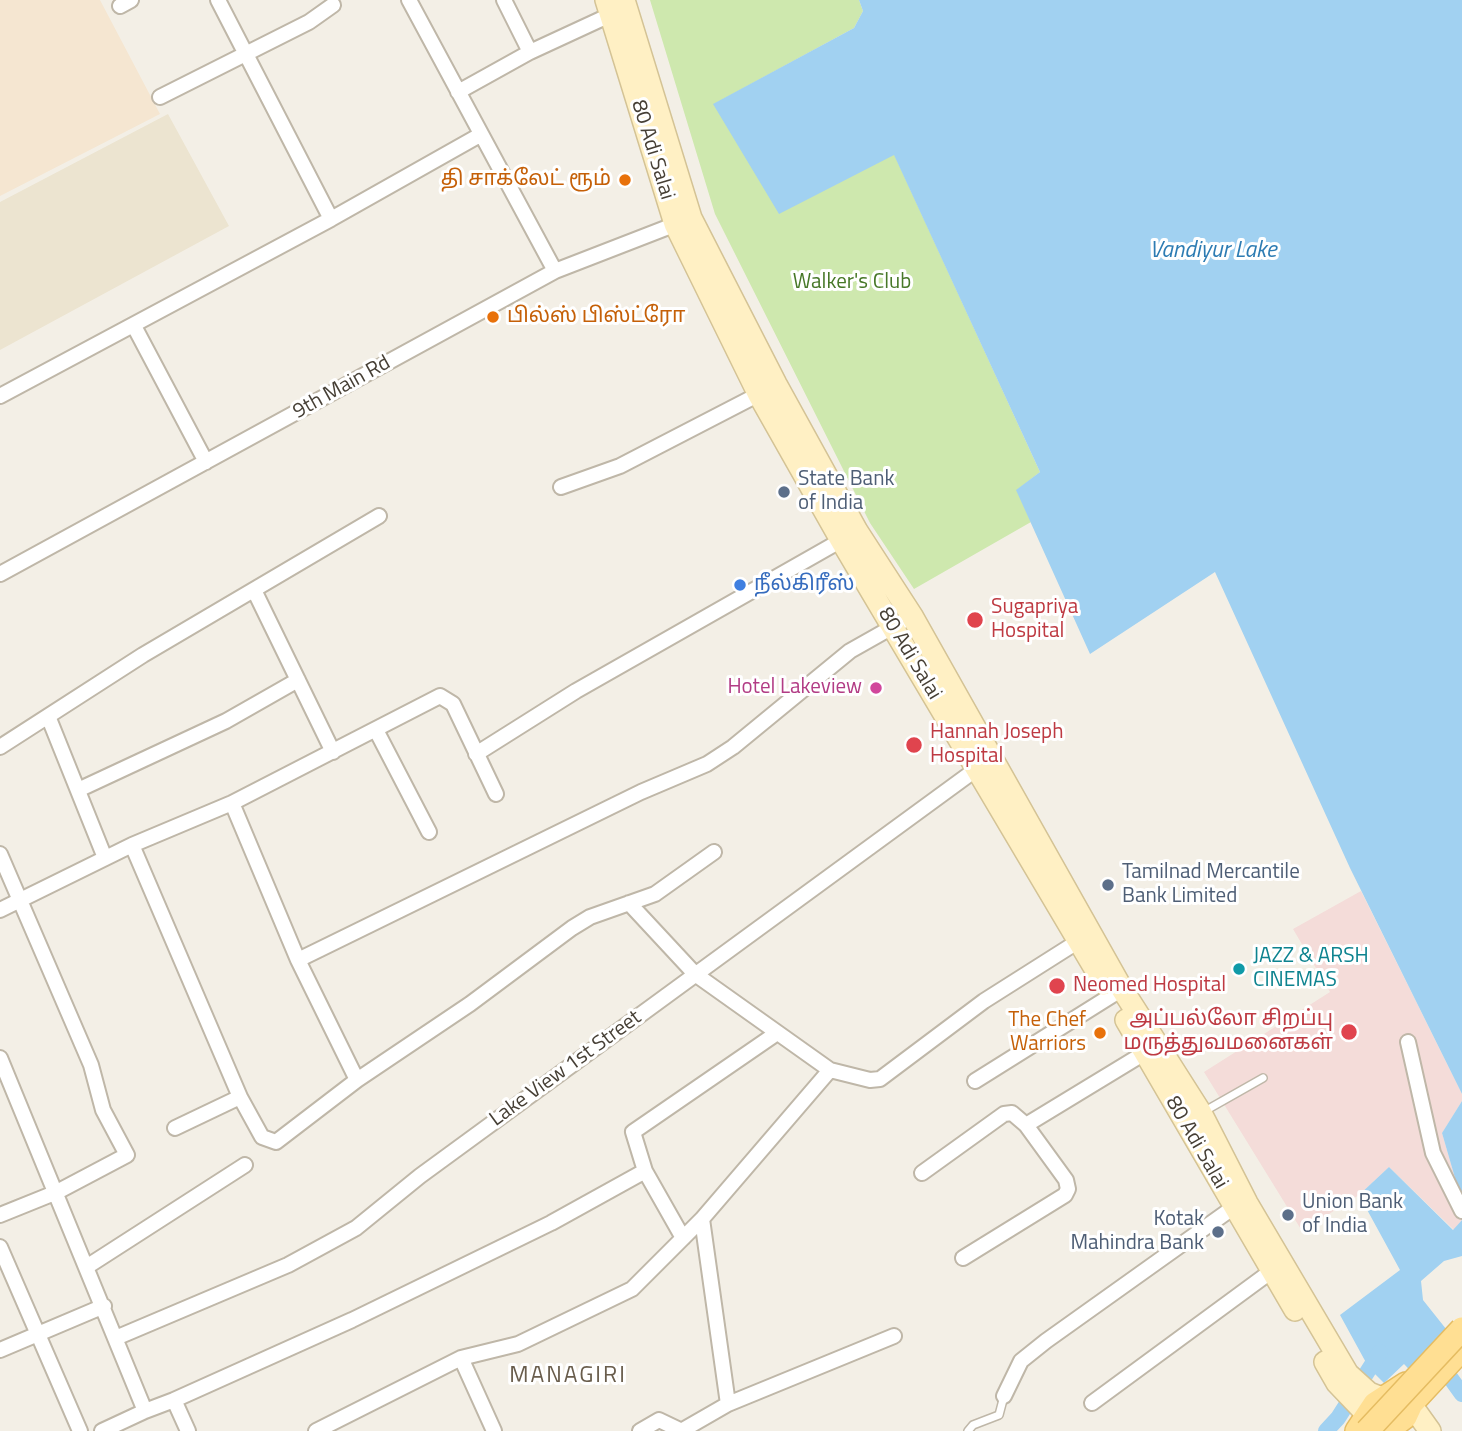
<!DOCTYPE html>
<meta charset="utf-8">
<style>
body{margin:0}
canvas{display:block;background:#f3efe6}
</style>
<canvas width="1462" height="1431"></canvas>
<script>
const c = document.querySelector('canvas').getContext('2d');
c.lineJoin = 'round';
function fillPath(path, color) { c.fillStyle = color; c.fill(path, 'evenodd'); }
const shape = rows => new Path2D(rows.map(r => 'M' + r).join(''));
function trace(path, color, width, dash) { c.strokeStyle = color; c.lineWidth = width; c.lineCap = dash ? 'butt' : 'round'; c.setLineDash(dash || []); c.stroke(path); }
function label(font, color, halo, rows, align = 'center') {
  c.font = font + ' "Titillium Web","Noto Sans Tamil",sans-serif'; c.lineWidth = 6; c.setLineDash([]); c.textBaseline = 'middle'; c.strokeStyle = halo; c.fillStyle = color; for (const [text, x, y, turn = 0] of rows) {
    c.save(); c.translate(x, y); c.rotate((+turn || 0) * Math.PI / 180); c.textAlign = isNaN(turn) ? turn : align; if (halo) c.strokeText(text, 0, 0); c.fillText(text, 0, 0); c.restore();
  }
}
const commercial = shape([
 [0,0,100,0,160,114,0,196]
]);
const education = shape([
 [168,114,229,226,0,350,0,202]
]);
const medical = shape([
 [1361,891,1462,1094,1462,1101,1442,1133,1462,1202,1462,1220,1454,1230,1389,1167,1359,1195,1302,1231,1204,1072,1330,992,1293,929]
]);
const green = shape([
 [650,0,859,0,863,11,854,28,714,104,852,174,894,154,1040,472,1017,490,1031,522,914,589,870,523,715,214]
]);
const water = shape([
 [859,0,1462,0,1462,1094,1350,868,1215,572,1090,654,1016,490,1040,472,894,155,779,214,713,104,854,28,863,11],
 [1462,1101,1462,1202,1442,1133],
 [1389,1167,1453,1230,1462,1220,1462,1256,1444,1261,1421,1281,1423,1300,1458,1344,1419,1380,1404,1364,1384,1383,1369,1368,1340,1315,1400,1270,1359,1195]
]);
const canal = shape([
 [1439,1362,1462,1394],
 [1326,1431,1338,1418,1380,1352]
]);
const lane = shape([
 [1203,1112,1263,1078],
 [968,1431,973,1425,999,1415,1004,1396]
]);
const street = shape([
 [218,0,331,219],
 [409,0,555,271],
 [504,0,530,52],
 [120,6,131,0],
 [458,92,530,52,610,15],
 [160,97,309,22,333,5],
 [134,326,206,462],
 [0,396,331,219,480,135],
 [561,487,620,466,765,391],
 [0,574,555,271,684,221],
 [254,590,333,752],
 [48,716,105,858],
 [376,730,429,832],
 [0,747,143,655,379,516],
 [476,754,576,691,847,537],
 [78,790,226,721,298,680],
 [232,803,298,960,357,1080,276,1142,262,1137,240,1097],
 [132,845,240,1097,175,1128],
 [0,854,91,1065,103,1110,127,1155,57,1192,0,1215],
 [629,903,695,974,830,1070,870,1080,880,1079,984,1001,1085,937],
 [0,910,132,845,232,803,440,696,453,704,496,794],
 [298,960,641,792,707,764,733,747,850,651,912,616],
 [1408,1042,1433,1153,1462,1211],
 [0,1058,145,1411,102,1431],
 [357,1080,470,1004,572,928,590,917,655,894,714,852],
 [975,1081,1122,989],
 [922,1173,1004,1114,1012,1113,1026,1125,1151,1049],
 [683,1238,645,1171,633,1132,777,1033],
 [0,1247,80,1431],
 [963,1258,1065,1195,1068,1189,1066,1180,1026,1125],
 [88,1266,245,1165],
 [118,1337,288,1265,356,1228,420,1176,982,765],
 [0,1350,104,1306],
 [461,1358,494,1431],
 [1004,1396,1021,1361,1046,1341,1234,1207,1243,1204],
 [174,1400,352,1320,551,1223,645,1171],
 [1092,1403,1277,1267],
 [728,1404,702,1219,830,1070],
 [145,1411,174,1400,188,1431],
 [316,1431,461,1358,518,1344,632,1289,702,1219],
 [640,1431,659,1420,682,1431],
 [681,1431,728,1404,894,1336]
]);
const secondary = shape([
 [606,0,675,224,759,395,841,540,1104,984],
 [624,0,691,218,776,384,857,531,912,616,1122,989,1201,1113,1247,1203,1348,1374,1369,1393,1379,1397,1405,1396,1430,1431],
 [1126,1020,1295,1310],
 [1325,1362,1337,1383,1377,1425]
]);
const primary = shape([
 [1357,1431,1375,1404,1406,1384],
 [1386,1431,1405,1417,1411,1404,1462,1349]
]);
const primaryBridge = shape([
 [1367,1431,1462,1329]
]);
const markers = [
 [625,180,7,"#e8710a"],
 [493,317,7,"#e8710a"],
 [784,492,7,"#5c6f8a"],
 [740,585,7,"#3f7fe0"],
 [975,620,9,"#e0444e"],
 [876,688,7,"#d1479c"],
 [914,745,9,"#e0444e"],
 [1108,885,7,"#5c6f8a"],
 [1239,969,7,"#0f9aa8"],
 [1057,986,9,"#e0444e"],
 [1349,1032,9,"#e0444e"],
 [1100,1033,7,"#e8710a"],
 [1288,1215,7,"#5c6f8a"],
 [1218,1232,7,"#5c6f8a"]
];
const streetNames = [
 ["80 Adi Salai",652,150,73],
 ["9th Main Rd",342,388,-29],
 ["80 Adi Salai",909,654,59],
 ["Lake View 1st Street",566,1069,-36],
 ["80 Adi Salai",1196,1143,60]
];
const foodNames = [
 ["தி சாக்லேட் ரூம்",611,180],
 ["பில்ஸ் பிஸ்ட்ரோ",507,317,"left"],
 ["The Chef",1086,1021],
 ["Warriors",1086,1045]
];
const parkNames = [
 ["Walker's Club",852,283]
];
const serviceNames = [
 ["State Bank",798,480],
 ["of India",798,504],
 ["Tamilnad Mercantile",1122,873],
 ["Bank Limited",1122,897],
 ["Union Bank",1302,1203],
 ["of India",1302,1227],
 ["Kotak",1204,1220,"right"],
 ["Mahindra Bank",1204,1244,"right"]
];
const shopNames = [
 ["நீல்கிரீஸ்",754,585]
];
const healthNames = [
 ["Sugapriya",991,608],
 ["Hospital",991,632],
 ["Hannah Joseph",930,733],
 ["Hospital",930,757],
 ["Neomed Hospital",1073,986],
 ["அப்பல்லோ சிறப்பு",1333,1020,"right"],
 ["மருத்துவமனைகள்",1333,1044,"right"]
];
const hotelNames = [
 ["Hotel Lakeview",862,688]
];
const cultureNames = [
 ["JAZZ & ARSH",1253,957],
 ["CINEMAS",1253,981]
];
const waterNames = [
 ["Vandiyur Lake",1213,251]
];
const neighbourhoodNames = [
 ["MANAGIRI",568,1376]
];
fillPath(commercial, '#f5e6d1');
fillPath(education, '#ece4d0');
fillPath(medical, '#f4dcd9');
fillPath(green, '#cee8ae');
fillPath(water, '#a1d1f1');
trace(canal, '#a1d1f1', 16);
trace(lane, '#bfb7a8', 10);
trace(street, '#bfb7a8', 18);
trace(secondary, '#d4c395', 24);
trace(primary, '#e5bc62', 26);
trace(lane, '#fff', 7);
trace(street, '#fff', 14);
trace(secondary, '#fff0c4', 21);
trace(primary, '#ffdf93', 23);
trace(primaryBridge, '#e5bc62', 26, []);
trace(primaryBridge, '#ffdf93', 23);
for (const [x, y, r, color] of markers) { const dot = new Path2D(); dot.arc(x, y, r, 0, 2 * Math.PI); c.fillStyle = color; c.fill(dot); trace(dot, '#fff', 2.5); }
label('21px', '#463f35', '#fff', streetNames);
label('21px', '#c56008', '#fff', foodNames, 'right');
label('21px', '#477828', '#fff', parkNames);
label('21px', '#4e5e75', '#fff', serviceNames, 'left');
label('21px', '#366cbe', '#fff', shopNames, 'left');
label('21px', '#be3a42', '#fff', healthNames, 'left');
label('21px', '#b23c85', '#fff', hotelNames, 'right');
label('21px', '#0d838f', '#fff', cultureNames, 'left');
label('italic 23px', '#2d7cb3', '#fff', waterNames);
c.letterSpacing = '2px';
label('23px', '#695d4c', '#fff', neighbourhoodNames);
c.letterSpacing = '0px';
</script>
